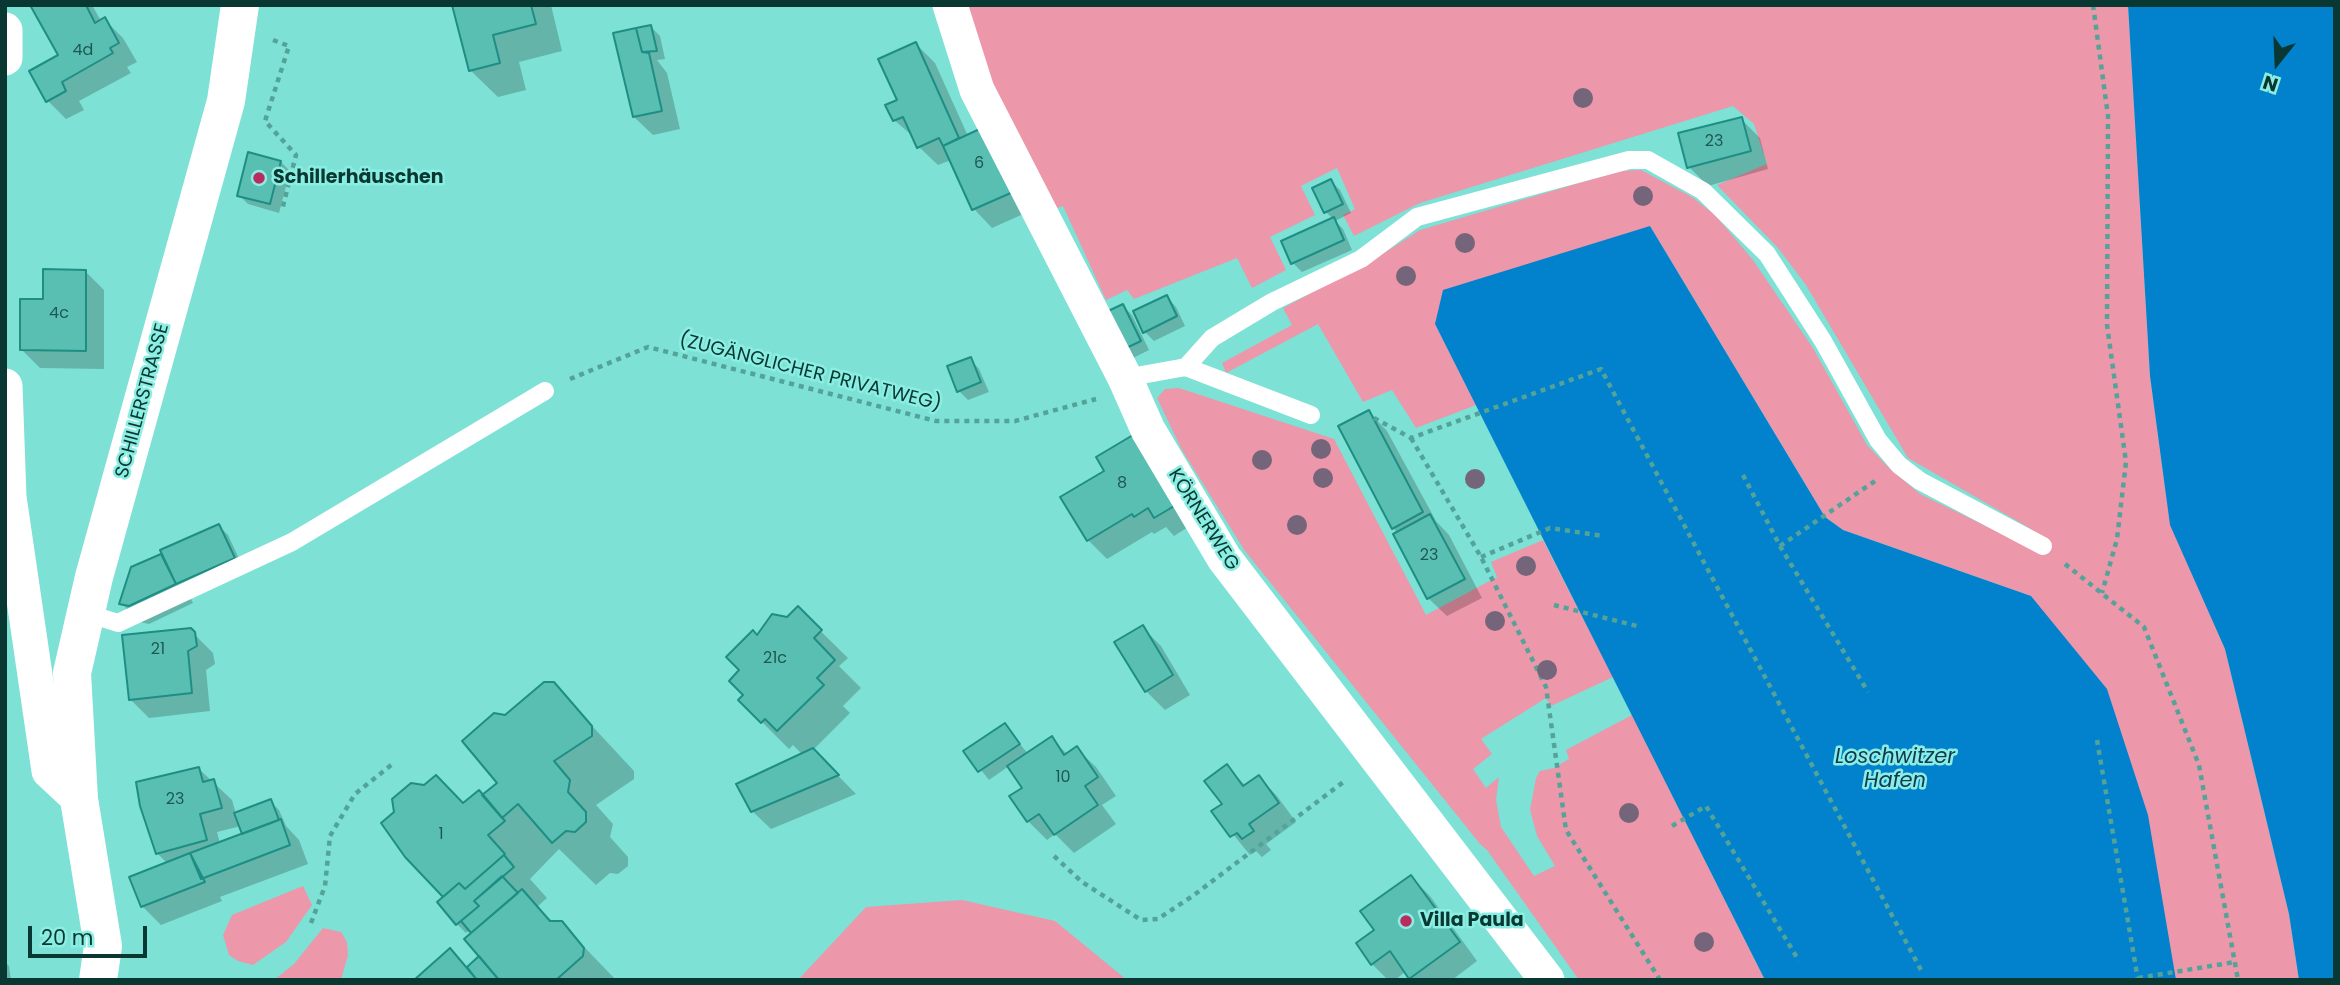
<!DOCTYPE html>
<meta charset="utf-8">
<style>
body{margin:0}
#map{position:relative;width:2340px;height:985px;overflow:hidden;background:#7de1d5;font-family:Poppins,sans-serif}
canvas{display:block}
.frame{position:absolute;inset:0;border:7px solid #093732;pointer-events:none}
.north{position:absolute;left:2242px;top:28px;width:70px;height:70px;-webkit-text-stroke:5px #8beee2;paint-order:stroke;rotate:198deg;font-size:19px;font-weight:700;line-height:28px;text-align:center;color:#093732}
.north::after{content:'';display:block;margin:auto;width:24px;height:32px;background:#093732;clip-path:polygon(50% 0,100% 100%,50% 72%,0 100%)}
.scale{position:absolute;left:28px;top:926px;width:119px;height:32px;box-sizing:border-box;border:4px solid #093732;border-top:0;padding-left:9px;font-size:21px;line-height:24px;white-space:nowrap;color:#093732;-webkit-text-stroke:5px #8beee2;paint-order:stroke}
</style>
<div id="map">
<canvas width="2340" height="985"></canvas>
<div class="frame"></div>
<div class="north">N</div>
<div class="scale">20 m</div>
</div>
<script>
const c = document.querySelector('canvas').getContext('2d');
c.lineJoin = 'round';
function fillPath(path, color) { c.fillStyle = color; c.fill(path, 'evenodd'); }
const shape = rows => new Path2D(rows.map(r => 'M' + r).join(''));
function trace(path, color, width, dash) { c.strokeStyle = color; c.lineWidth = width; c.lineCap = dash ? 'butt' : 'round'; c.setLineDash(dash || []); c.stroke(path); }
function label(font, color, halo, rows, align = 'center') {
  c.font = font + ' Poppins,sans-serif'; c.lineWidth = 5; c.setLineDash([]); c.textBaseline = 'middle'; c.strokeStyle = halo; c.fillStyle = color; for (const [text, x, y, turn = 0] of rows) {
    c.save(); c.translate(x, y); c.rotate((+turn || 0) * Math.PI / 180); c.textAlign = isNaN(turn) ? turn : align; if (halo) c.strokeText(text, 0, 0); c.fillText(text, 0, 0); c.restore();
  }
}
const green = shape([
 [964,5,2128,5,2150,376,2170,524,2225,649,2289,914,2299,980,2176,980,2031,596,1843,530,1825,517,1650,226,1435,324,1476,405,1416,428,1392,390,1363,402,1318,324,1226,373,1222,363,1292,325,1283,308,1373,260,1420,230,1620,171,1641,170,1692,197,1715,215,1753,260,1813,348,1867,445,1889,468,1920,494,2027,546,2031,529,1908,458,1806,285,1778,248,1717,185,1767,164,1754,124,1733,106,1420,203,1354,236,1343,215,1355,209,1337,168,1301,186,1315,215,1270,237,1286,270,1252,288,1237,258,1134,299,1127,290,1106,300,1063,206,1051,210,988,77],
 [1179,388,1334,439,1426,615,1497,577,1491,562,1543,540,1613,677,1551,706,1546,698,1481,739,1492,754,1473,769,1486,788,1499,777,1496,800,1501,827,1534,876,1555,866,1537,836,1530,810,1536,778,1540,771,1554,768,1569,759,1566,750,1632,715,1765,980,1579,980,1487,850,1480,844,1245,551,1182,450,1157,398,1165,389],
 [303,886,312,905,286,942,253,965,238,961,229,955,223,935,232,915],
 [962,900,1055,921,1127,980,798,980,866,907],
 [323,928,341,932,347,942,348,955,341,980,274,980,294,964]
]);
const water = shape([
 [2128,5,2335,5,2335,980,2299,980,2289,914,2225,649,2170,525,2150,376],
 [1650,226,1825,517,1843,530,2031,596,2107,689,2148,815,2176,980,1765,980,1435,324,1443,290]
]);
const shadow = shape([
 [32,5,92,5,101,21,104,19,123,38,137,62,127,67,131,73,79,101,84,110,66,119,48,101,60,56],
 [454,5,551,5,562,51,519,62,526,90,498,97,470,70],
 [651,27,660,36,665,59,657,60,667,73,680,129,653,135,634,117,615,35],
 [916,44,935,63,968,136,1030,211,992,228,974,209,951,160,938,165,919,147,915,138,894,120],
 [1741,119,1760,138,1768,169,1708,186,1689,167],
 [281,162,290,171,279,213,248,204,239,195],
 [1331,181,1340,190,1351,213,1335,221,1343,229,1352,250,1302,272,1293,263,1333,219,1326,212],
 [86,272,104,290,104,369,40,368,22,350,45,300],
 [1167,297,1176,307,1185,326,1154,341,1145,332],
 [1123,306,1132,315,1149,350,1133,358,1124,349],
 [970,359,979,369,989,392,968,400,959,391],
 [1369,412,1387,431,1436,521,1449,535,1482,598,1447,616,1428,598,1394,528],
 [1151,456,1193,524,1174,536,1166,527,1154,534,1152,532,1107,559,1088,540],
 [219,526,228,535,243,567,188,592,193,603,149,624,140,622,121,603,161,556,167,561],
 [798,609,848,658,839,666,861,688,843,706,850,713,813,750,856,794,771,829,752,811,803,755,793,745,789,749,740,700,746,695,742,670,758,637,788,619],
 [1142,627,1161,646,1190,695,1165,710,1146,691],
 [190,630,213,653,215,664,206,670,210,711,149,718,130,699],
 [553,684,634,771,634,779,596,805,613,824,610,837,628,857,628,866,618,874,610,873,596,885,559,849,530,879,547,898,537,907,554,923,561,923,616,980,416,980,450,951,468,968,482,956,474,933,471,929,466,933,457,924,445,897,464,805,483,797,499,783,506,717],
 [1005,725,1028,754,1051,738,1068,755,1077,749,1096,767,1116,796,1102,805,1116,824,1074,853,1055,834,1047,840,1028,821,1012,797,1024,789,1009,766,989,780,966,751],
 [1227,767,1246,786,1259,777,1277,796,1296,822,1266,844,1271,850,1262,857,1256,851,1250,855,1214,811,1224,804],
 [199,769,232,800,236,814,270,801,279,810,286,826,299,840,308,864,220,897,222,901,161,925,142,906,168,864,157,853],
 [241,826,244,835,220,844,217,832],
 [1411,877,1430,896,1477,961,1452,980,1412,980,1406,971,1395,980,1388,980,1372,964,1376,931],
 [5,962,9,966,11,980,5,980]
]);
const building = shape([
 [30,5,86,5,95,23,105,17,119,43,110,48,113,53,62,82,66,91,46,102,29,71,58,55,30,5],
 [452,5,531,5,536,24,493,35,500,63,469,71,452,5],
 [651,25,657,51,642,52,636,28,651,25],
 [636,28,642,52,649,53,662,111,633,117,613,33,636,28],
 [916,42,959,138,943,146,939,138,917,148,903,117,893,121,885,105,897,100,878,59,916,42],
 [1742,117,1751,151,1687,168,1678,133,1742,117],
 [984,127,1013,192,972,210,943,146,984,127],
 [248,152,281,161,270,204,237,196,248,152],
 [1331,179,1343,204,1324,213,1312,188,1331,179],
 [1334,217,1344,240,1291,264,1281,241,1334,217],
 [43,269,86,270,86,351,20,350,20,299,43,299,43,269],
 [1167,295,1177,316,1143,333,1133,311,1167,295],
 [1123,304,1141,341,1122,350,1104,313,1123,304],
 [971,357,981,382,957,392,947,366,971,357],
 [1369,410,1423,512,1392,529,1338,426,1369,410],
 [1133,435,1176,505,1154,518,1148,508,1134,517,1132,514,1087,541,1060,497,1104,471,1096,457,1133,435],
 [1430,514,1465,579,1427,599,1393,534,1430,514],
 [219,524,235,558,176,584,160,550,219,524],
 [161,554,176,584,129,606,119,604,131,567,161,554],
 [798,606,822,630,814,638,835,660,817,678,824,685,777,731,765,719,761,723,738,700,743,695,729,681,739,670,726,657,753,630,757,635,772,614,787,617,798,606],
 [1143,625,1173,675,1145,692,1114,642,1143,625],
 [191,628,195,632,197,646,188,651,192,693,129,700,122,635,191,628],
 [544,682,554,682,592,726,592,736,554,761,570,780,568,792,586,812,586,822,575,832,566,831,552,843,518,804,502,818,482,795,497,783,462,741,494,713,505,715,544,682],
 [1005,723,1020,744,978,772,963,751,1005,723],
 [1052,736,1064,755,1077,746,1098,777,1085,786,1098,805,1054,835,1039,814,1027,822,1009,796,1022,788,1007,766,1052,736],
 [813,748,839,775,751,812,736,784,813,748],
 [1227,764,1243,786,1259,775,1279,803,1249,824,1254,831,1242,839,1237,833,1230,837,1211,811,1222,804,1204,781,1227,764],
 [199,767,203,782,214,779,222,808,200,814,207,840,156,854,140,806,136,782,199,767],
 [436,775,463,803,479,790,505,821,488,835,505,854,465,889,459,883,443,897,405,857,381,823,394,812,392,799,411,783,424,785,436,775],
 [271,799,279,820,242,834,234,813,271,799],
 [281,819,290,845,201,879,190,853,281,819],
 [190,853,205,882,141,907,129,877,190,853],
 [504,855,514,867,474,901,479,906,456,925,437,902,459,883,465,889,504,855],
 [1411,875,1460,942,1409,979,1390,951,1371,965,1356,943,1374,930,1360,911,1411,875],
 [502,876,518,893,471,933,461,921,479,906,474,901,502,876],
 [522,889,550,921,562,921,584,948,583,956,556,980,499,980,464,939,522,889],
 [450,948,477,980,414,980,450,948],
 [479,956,499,980,477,980,467,967,479,956]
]);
const path = shape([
 [2093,5,2108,116,2107,325,2126,462,2117,539,2102,593],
 [273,40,289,46,265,121,296,155,282,210],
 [570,379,648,347,936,421,1015,421,1096,399],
 [1374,418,1411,438,1601,369,1921,970],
 [1411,438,1481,557,1546,687,1566,830,1660,980],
 [1743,475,1780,546,1868,692],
 [1780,546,1875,481],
 [1481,557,1550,528,1603,536],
 [2065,564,2144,627,2199,765,2238,980],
 [1554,605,1637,626],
 [2097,740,2138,980],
 [1672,826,1706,806,1799,961],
 [1054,856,1082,882,1141,920,1158,919,1194,895,1346,780],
 [311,923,325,886,330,836,355,794,395,762],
 [2138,978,2235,962]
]);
const service = shape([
 [1186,367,1212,338,1272,302,1361,259,1417,217,1629,160,1648,160,1703,191,1767,254,1823,341,1878,440,1899,465,1920,481,2043,546],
 [1125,378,1186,367,1311,415],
 [86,613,118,623,292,542,545,391]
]);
const minor = shape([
 [950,5,977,90,1125,378,1148,430,1224,558,1547,980],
 [5,30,5,58],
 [5,386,9,497,49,771,79,799]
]);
const tertiary = shape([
 [98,980,103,946,79,799,72,673,94,577,226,101,240,5]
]);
const trees = [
 [1583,98],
 [1643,196],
 [1465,243],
 [1406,276],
 [1321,449],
 [1262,460],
 [1323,478],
 [1475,479],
 [1297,525],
 [1526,566],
 [1495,621],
 [1547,670],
 [1629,813],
 [1704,942]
];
const markers = [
 [259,178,7,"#ba2c5e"],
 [1406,921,7,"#ba2c5e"]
];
const numberNames = [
 ["4d",83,51],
 ["23",1714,142],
 ["6",979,164],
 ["4c",59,314],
 ["8",1122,484],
 ["23",1429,556],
 ["21",158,650],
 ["21c",775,659],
 ["10",1063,778],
 ["23",175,800],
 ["1",441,835]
];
const poiNames = [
 ["Schillerhäuschen",273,178],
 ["Villa Paula",1420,921]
];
const streetNames = [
 ["(ZUGÄNGLICHER PRIVATWEG)",810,373,14],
 ["SCHILLERSTRASSE",143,401,-75],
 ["KÖRNERWEG",1203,520,58]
];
const waterNames = [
 ["Loschwitzer",1895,758],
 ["Hafen",1895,782]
];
fillPath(green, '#ed97ab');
fillPath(water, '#0281cc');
fillPath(shadow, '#0003');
fillPath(building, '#5abfb3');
trace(building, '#1e8e84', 2);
trace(path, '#53a399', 4.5, [5, 5]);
trace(service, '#fff', 18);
trace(minor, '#fff', 35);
trace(tertiary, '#fff', 38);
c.fillStyle = '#75657a';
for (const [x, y] of trees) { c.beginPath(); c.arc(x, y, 10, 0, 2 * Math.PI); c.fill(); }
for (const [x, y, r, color] of markers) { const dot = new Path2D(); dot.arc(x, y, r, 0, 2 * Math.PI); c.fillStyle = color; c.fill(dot); trace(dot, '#8beee2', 2.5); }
label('16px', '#1d5952', null, numberNames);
label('bold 19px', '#093732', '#8beee2', poiNames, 'left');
label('19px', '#093732', '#8beee2', streetNames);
label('italic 21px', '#103958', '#8beee2', waterNames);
</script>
